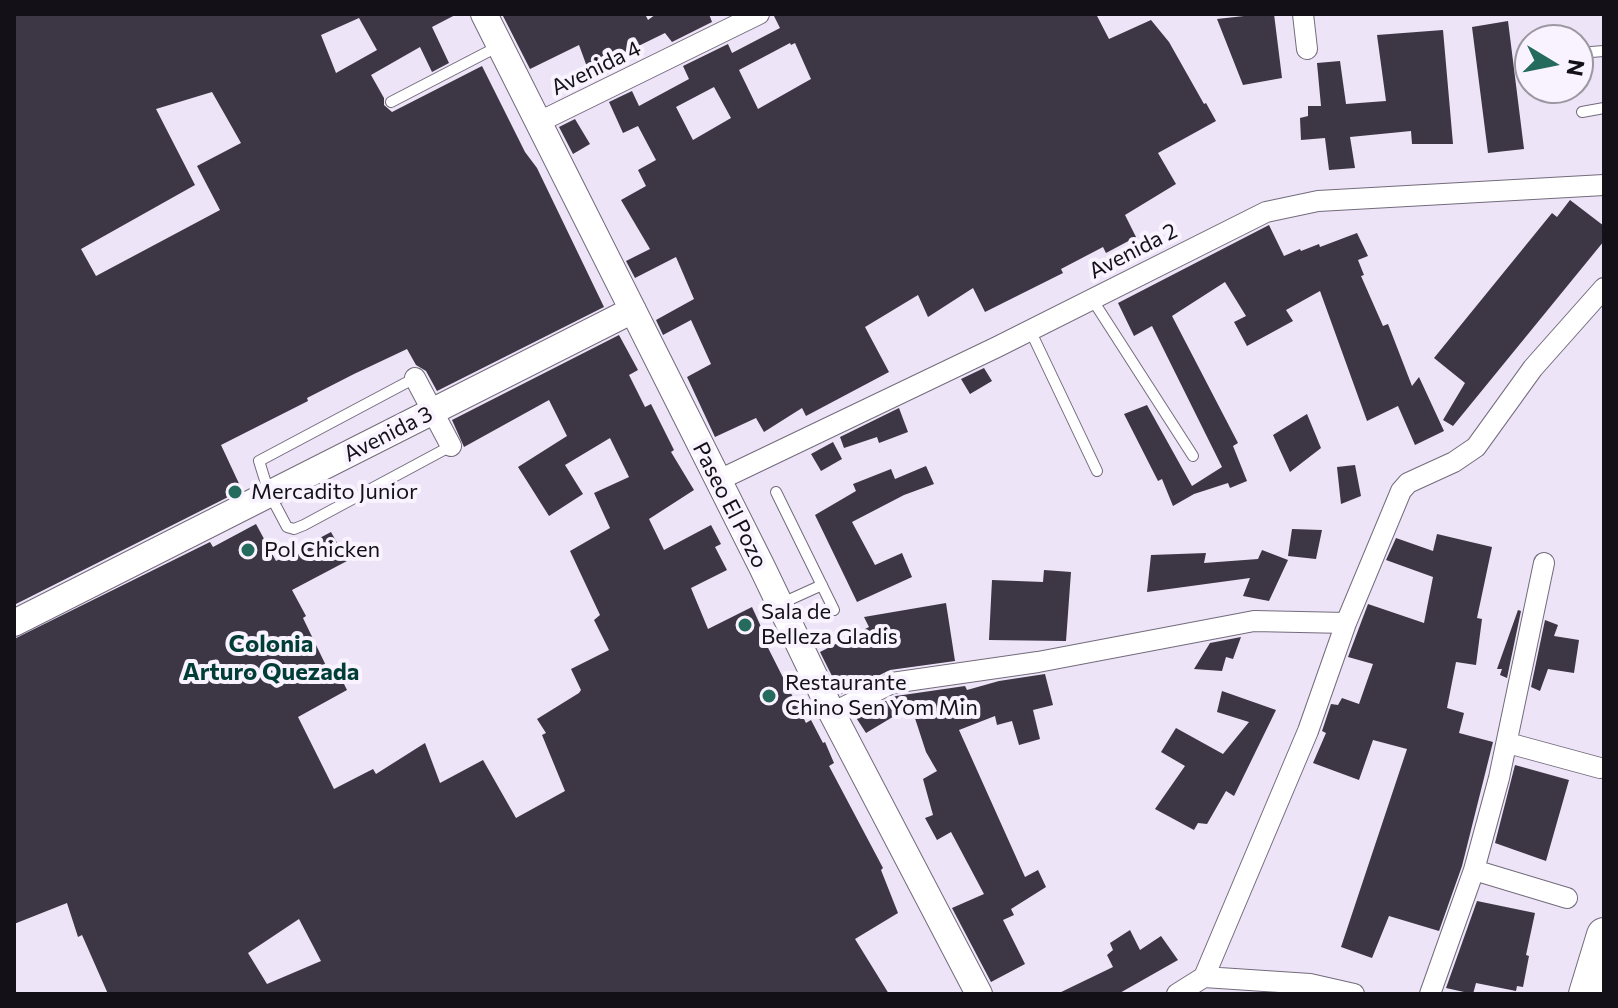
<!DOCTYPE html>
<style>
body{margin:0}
#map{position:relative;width:1618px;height:1008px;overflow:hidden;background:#ede4f7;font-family:Commissioner,sans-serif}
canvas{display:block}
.frame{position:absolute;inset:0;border:16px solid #131017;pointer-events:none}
.north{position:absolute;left:1514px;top:24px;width:80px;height:80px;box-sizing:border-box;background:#f8f3ff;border:2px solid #9c98a2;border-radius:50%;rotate:100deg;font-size:22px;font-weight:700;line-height:32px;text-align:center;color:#131017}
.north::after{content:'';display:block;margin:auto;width:28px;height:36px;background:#246a5d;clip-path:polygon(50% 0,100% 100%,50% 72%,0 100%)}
</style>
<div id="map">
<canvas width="1618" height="1008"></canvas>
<div class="frame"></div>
<div class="north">N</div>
</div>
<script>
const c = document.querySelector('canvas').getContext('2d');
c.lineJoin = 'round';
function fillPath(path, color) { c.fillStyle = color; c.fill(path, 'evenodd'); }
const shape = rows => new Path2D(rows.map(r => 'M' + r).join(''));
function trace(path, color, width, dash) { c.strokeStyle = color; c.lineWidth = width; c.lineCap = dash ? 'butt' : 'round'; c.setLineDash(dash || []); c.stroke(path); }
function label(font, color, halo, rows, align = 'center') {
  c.font = font + ' Commissioner,sans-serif'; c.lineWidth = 8; c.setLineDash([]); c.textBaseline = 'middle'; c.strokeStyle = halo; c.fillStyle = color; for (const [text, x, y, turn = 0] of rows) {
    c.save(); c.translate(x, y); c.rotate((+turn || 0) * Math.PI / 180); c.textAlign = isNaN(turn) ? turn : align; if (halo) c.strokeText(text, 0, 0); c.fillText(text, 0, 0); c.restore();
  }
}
const building = shape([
 [14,14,457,14,432,27,449,63,432,72,420,47,371,75,384,98,384,105,392,112,482,66,525,152,537,168,604,307,437,391,426,371,416,365,407,349,354,374,307,398,308,401,221,445,242,490,14,605],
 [359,18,377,50,336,73,321,35],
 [212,92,241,143,197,166,220,210,96,276,81,249,195,185,156,109],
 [502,14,645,14,648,20,656,14,709,14,712,22,672,42,665,33,620,55,621,67,597,79,594,73,590,75,579,45,530,69],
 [773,14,1096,14,1109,39,1151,20,1169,42,1204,104,1206,103,1216,121,1158,153,1176,184,1125,215,1136,237,1106,253,1103,247,1061,269,1063,273,985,312,973,288,928,317,918,295,865,327,889,372,806,416,802,408,764,432,756,418,715,437,687,377,711,364,691,320,663,335,656,320,694,299,676,257,635,278,626,261,650,249,621,200,646,186,638,170,656,160,638,126,623,133,609,102,632,91,639,106,689,79,683,66,728,44,732,53,780,28],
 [790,43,791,45,795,43,811,79,758,109,739,70],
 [714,87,731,118,693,140,676,107],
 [1262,14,1274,14,1282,78,1243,85,1217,19],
 [1508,21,1524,149,1488,153,1472,27],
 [1443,30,1453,144,1412,144,1411,131,1350,137,1355,168,1329,170,1325,138,1301,140,1300,118,1308,116,1308,106,1321,106,1317,63,1340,61,1346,104,1386,101,1377,35],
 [575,119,590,144,573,154,559,127],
 [1570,200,1604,226,1604,241,1453,426,1443,420,1465,383,1434,358,1552,213,1557,217],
 [1269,225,1284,256,1300,249,1301,251,1319,244,1320,247,1357,233,1368,256,1358,260,1364,275,1361,276,1383,326,1388,324,1412,386,1419,377,1444,431,1415,445,1398,406,1367,421,1320,291,1286,310,1293,321,1247,346,1234,322,1246,316,1225,282,1172,316,1238,443,1233,446,1247,481,1230,488,1228,483,1194,494,1173,506,1162,479,1158,481,1124,414,1147,405,1192,486,1222,467,1152,326,1134,336,1118,303],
 [619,335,638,370,629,375,645,407,651,404,674,450,671,452,694,490,649,519,664,550,711,525,721,544,715,547,727,570,691,588,708,629,752,607,763,631,760,632,806,723,811,720,823,743,825,742,834,763,829,766,883,868,881,870,898,913,855,939,889,994,108,994,82,935,78,937,67,903,14,924,14,639,210,542,213,547,256,524,276,561,331,532,347,561,292,590,306,616,303,618,331,676,338,672,347,690,298,717,334,789,373,769,376,774,425,743,440,783,483,760,516,818,565,791,542,735,546,733,537,719,579,693,581,690,571,669,609,650,594,620,600,615,570,551,610,528,594,493,629,477,610,438,565,465,583,494,549,516,518,467,567,436,549,400,464,447,452,420],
 [299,919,321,961,267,984,248,953],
 [984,368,992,381,970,394,961,379],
 [899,408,908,432,879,443,877,437,844,448,840,437],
 [1307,414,1321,448,1290,472,1273,435],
 [833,442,842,459,821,471,811,454],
 [1355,465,1361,496,1341,504,1337,467],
 [926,466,934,484,904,495,852,522,875,565,902,553,912,577,857,602,815,515,856,491,853,484,891,469,895,479],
 [1292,529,1322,530,1316,559,1288,556],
 [1437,534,1492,547,1477,618,1482,619,1476,665,1456,662,1447,708,1464,713,1459,733,1493,742,1462,866,1439,931,1389,916,1372,958,1341,947,1407,749,1373,740,1359,780,1313,763,1326,733,1322,731,1331,704,1338,705,1342,698,1359,704,1373,664,1348,657,1368,604,1424,623,1433,577,1386,560,1396,538,1433,551],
 [1262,550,1288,560,1269,601,1243,596,1250,578,1147,592,1151,555,1206,553,1204,563,1258,559],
 [1044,570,1071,572,1066,641,989,640,992,580,1043,582],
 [946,603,955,661,890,670,841,694,820,652,869,627,864,617],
 [1518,610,1521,611,1507,678,1500,675,1502,669,1497,669],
 [1545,620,1558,625,1554,636,1579,640,1574,673,1548,669,1540,691,1531,687],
 [1241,637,1233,659,1226,657,1222,671,1194,669,1210,643],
 [1045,674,1053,705,1033,710,1040,739,1019,745,1012,721,997,725,995,716,959,730,1025,877,1038,870,1046,887,1011,909,1014,915,1003,920,1025,964,991,982,952,908,984,894,951,832,937,840,925,818,933,815,923,779,937,771,926,752,911,706,866,733,855,716,896,696,965,686,967,690,999,681],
 [1222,691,1276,710,1234,796,1226,791,1207,824,1198,823,1194,830,1155,809,1185,766,1161,752,1176,728,1223,754,1249,722,1217,712],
 [1515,765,1569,780,1546,861,1495,843],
 [1477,901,1535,913,1526,955,1529,956,1523,987,1517,986,1516,991,1476,983,1473,994,1446,988],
 [1130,930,1140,950,1161,936,1178,960,1118,994,1057,994,1113,967,1107,955,1113,950,1110,943]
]);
const service = shape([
 [1578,53,1604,51],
 [391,102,499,46],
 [1582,112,1604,108],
 [1092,299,1193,456],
 [1030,330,1097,471],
 [415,378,259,461,269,493,287,527,294,529,304,525,451,446],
 [776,492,834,610],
 [780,604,822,585]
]);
const minor = shape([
 [1303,14,1307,49],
 [539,122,759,14],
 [415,378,451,446],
 [717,481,997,347,1266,212,1318,201,1604,185],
 [832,713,892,683,1038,662,1254,621,1346,623],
 [1508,743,1600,768],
 [1474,870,1567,898],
 [1204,977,1310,984,1354,994],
 [1177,994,1204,977,1308,731,1346,623,1401,491,1408,483,1454,462,1476,447,1533,368,1604,288],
 [1430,994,1474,870,1499,778,1544,563]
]);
const tertiary = shape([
 [484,14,762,567,832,713,979,994],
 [14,623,633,310]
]);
const trunk = shape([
 [1586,994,1604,935]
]);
const markers = [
 [235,492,8,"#246a5d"],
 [248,550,8,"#246a5d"],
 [745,625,8,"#246a5d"],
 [769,696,8,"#246a5d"]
];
const streetNames = [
 ["Avenida 4",596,68,-26],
 ["Avenida 2",1133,251,-27],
 ["Avenida 3",388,434,-27],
 ["Paseo El Pozo",730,505,63]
];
const poiNames = [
 ["Mercadito Junior",251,492],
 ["Pol Chicken",264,550],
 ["Sala de",761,612],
 ["Belleza Gladis",761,637],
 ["Restaurante",785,683],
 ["Chino Sen Yom Min",785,708]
];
const neighbourhoodNames = [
 ["Colonia",271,644],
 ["Arturo Quezada",271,672]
];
fillPath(building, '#3d3645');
trace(service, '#736b7c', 12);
trace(minor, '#736b7c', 22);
trace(tertiary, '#736b7c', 28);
trace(trunk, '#736b7c', 36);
trace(service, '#fff', 10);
trace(minor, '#fff', 20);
trace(tertiary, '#fff', 26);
trace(trunk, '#fff', 34);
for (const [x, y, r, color] of markers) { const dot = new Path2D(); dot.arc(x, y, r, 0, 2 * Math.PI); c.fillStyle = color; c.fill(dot); trace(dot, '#f8f3ff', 3); }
label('22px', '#131017', '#f8f3ff', streetNames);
label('22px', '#131017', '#f8f3ff', poiNames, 'left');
label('bold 24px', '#003d34', '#f8f3ff', neighbourhoodNames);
</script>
